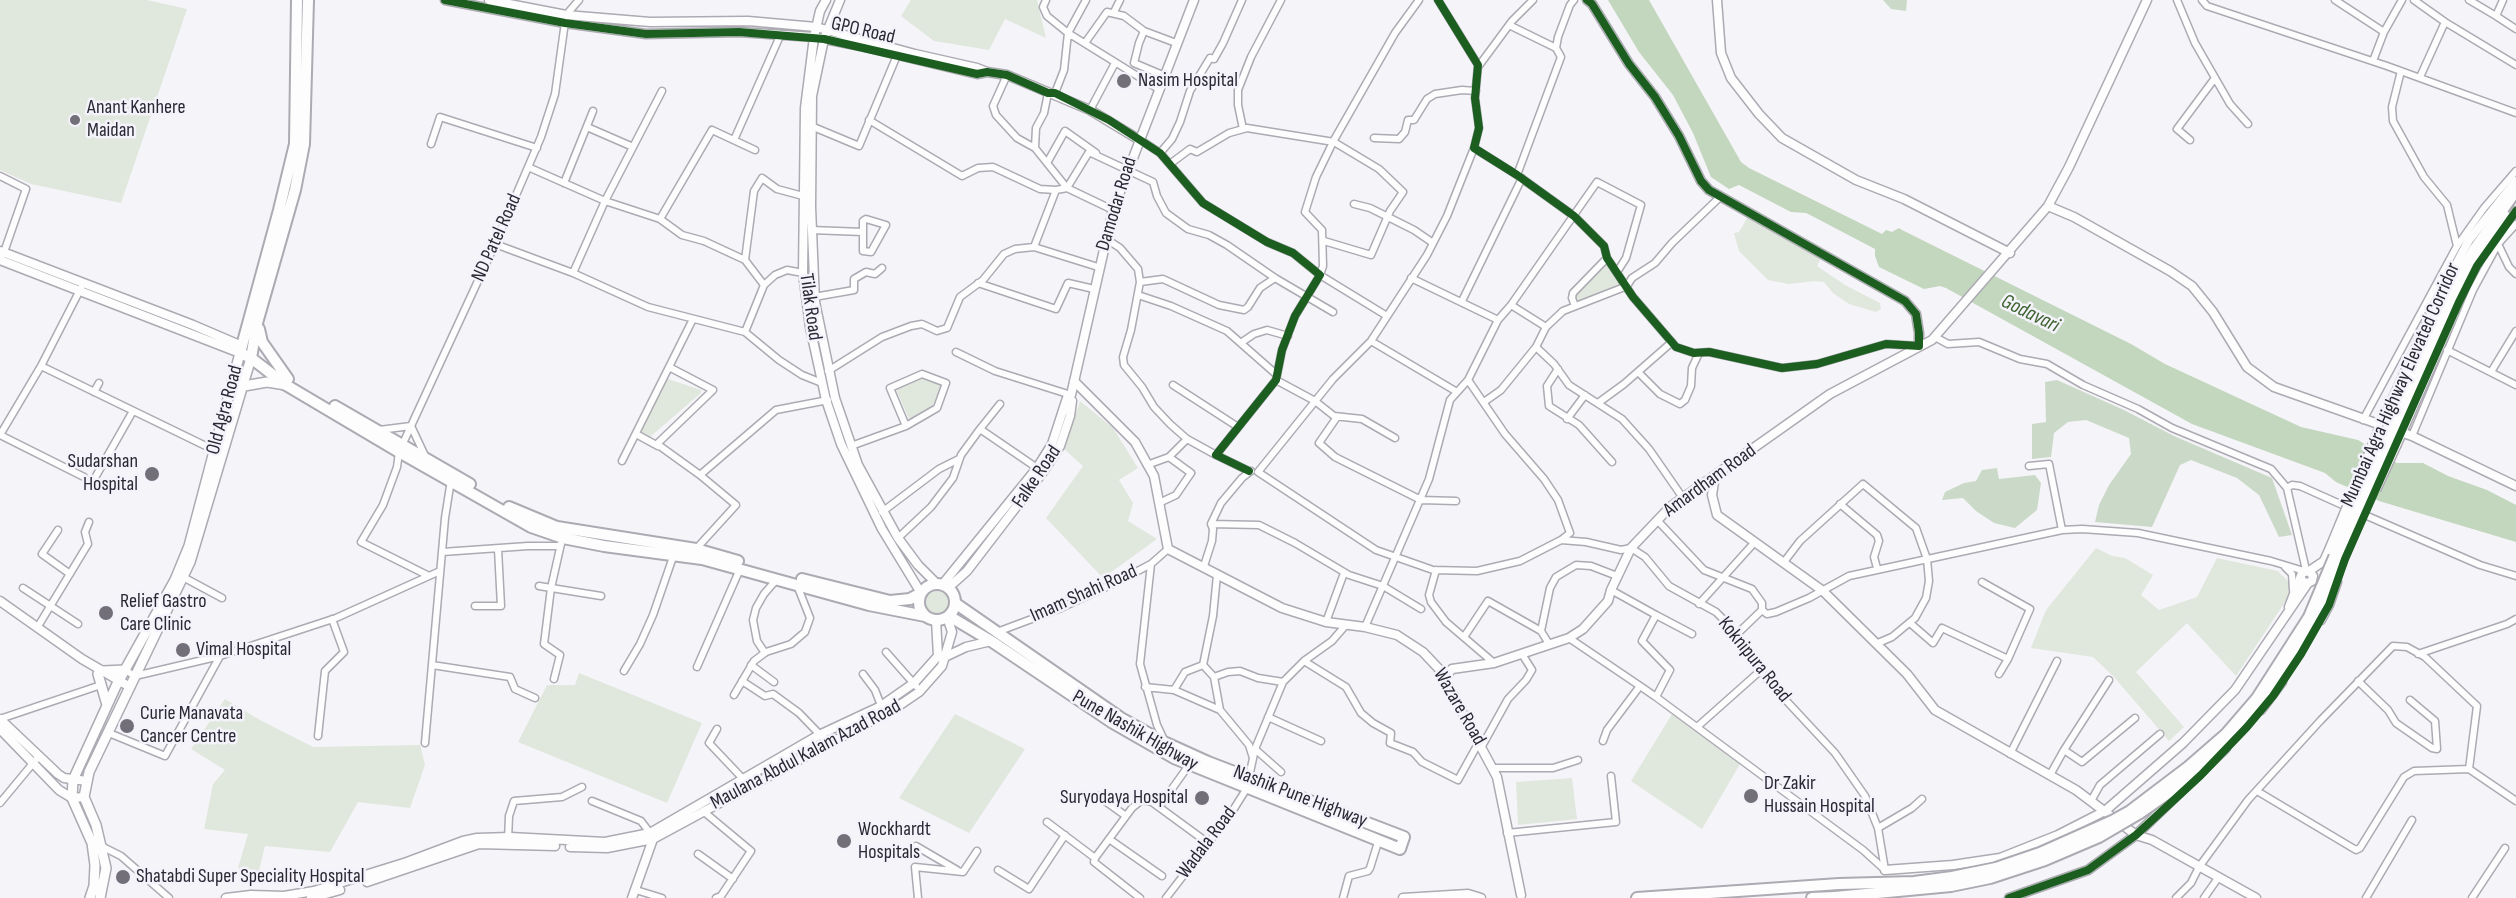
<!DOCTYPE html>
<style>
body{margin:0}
canvas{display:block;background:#f5f4f8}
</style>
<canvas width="2516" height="898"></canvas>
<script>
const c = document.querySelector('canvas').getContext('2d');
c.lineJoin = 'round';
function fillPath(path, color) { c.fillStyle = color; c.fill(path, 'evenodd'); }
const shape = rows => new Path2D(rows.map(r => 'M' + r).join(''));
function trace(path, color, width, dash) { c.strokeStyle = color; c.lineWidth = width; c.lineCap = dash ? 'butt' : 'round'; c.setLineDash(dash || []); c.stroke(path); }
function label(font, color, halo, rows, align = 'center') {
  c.font = font + ' "Sofia Sans Condensed",sans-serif'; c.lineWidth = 5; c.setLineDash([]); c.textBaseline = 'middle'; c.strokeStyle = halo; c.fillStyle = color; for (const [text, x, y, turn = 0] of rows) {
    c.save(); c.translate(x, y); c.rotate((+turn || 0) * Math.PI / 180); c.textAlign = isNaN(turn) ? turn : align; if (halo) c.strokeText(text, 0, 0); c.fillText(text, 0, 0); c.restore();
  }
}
const green = shape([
 [0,0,147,0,187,9,121,203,31,184,0,170],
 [911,0,1037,0,1046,38,1005,19,989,50,934,41,901,16],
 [1749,215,1821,258,1817,266,1845,285,1880,303,1881,309,1876,312,1849,304,1833,293,1824,282,1815,281,1789,284,1768,280,1739,251,1734,233,1739,232],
 [1607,261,1624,285,1577,304,1573,299,1575,293],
 [665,378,701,390,701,393,650,437,638,430],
 [923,378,939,382,941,389,931,408,909,419,895,387],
 [1080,401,1113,428,1138,468,1119,480,1133,503,1128,521,1157,539,1103,578,1046,518,1083,466,1064,449],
 [2096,548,2112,556,2125,558,2153,575,2141,595,2159,610,2197,597,2217,558,2278,571,2290,583,2289,596,2236,676,2187,623,2136,672,2184,727,2169,741,2114,677,2093,657,2031,648,2046,610],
 '925 603a12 12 0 1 1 24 0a12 12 0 1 1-24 0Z',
 [579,673,702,723,667,803,518,742,547,685,575,685],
 [225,699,260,720,313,747,420,745,425,765,410,808,358,802,330,852,265,846,258,874,238,868,248,834,204,829,213,784,225,770,191,749],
 [955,714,1025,749,969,833,899,798],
 [1672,714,1740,764,1702,829,1631,781],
 [1572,778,1577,819,1518,825,1516,782]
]);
const forest = shape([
 [1883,0,1907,0,1906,11,1891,9],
 [2057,380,2124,410,2174,436,2272,478,2292,535,2279,537,2259,495,2237,478,2191,460,2180,465,2152,527,2095,522,2099,505,2109,485,2131,454,2129,438,2086,420,2068,422,2054,433,2051,457,2032,459,2032,424,2046,422,2045,382],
 [1997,468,1999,479,2035,475,2041,483,2037,510,2015,528,1994,523,1976,511,1963,498,1942,500,1945,492,1964,483,1976,481,1982,470]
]);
const water = shape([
 [1608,0,1649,0,1741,162,1749,168,1882,234,1886,230,1892,232,1899,228,1902,230,2131,344,2165,364,2301,427,2358,440,2397,463,2423,463,2448,476,2487,490,2516,505,2516,542,2379,501,2336,482,2325,473,2192,424,1946,288,1940,286,1924,289,1879,267,1875,256,1875,249,1814,217,1806,213,1791,212,1739,185,1729,189,1711,177,1693,133,1673,95,1639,52]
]);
const street = shape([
 [1046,0,1043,7,1047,16,1068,33,1160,90],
 [1438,0,1478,65,1475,98,1479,128,1474,148,1517,175,1574,216,1604,246,1607,258,1633,297,1676,347,1694,353,1709,352,1782,368,1817,364,1886,344,1919,346],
 [2177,0,2195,43,2230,104,2248,124],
 [2202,0,2207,6,2387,66,2516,113],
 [2335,0,2384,32],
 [2414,0,2445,22,2516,65],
 [2469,0,2496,16],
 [2503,0,2496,16,2516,29],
 [1114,12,1120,0],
 [1509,25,1556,48],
 [1085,43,1107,12,1124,16,1144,31],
 [2373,61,2384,32,2402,0],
 [1478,67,1512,21,1533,0],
 [2401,71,2392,107,2393,121,2424,177,2447,205,2457,246],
 [1007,75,993,106,996,115,1017,138,1035,148],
 [1165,76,1134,63,1139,43,1144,31,1176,43],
 [2420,77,2445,22],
 [1048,93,1044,113,1036,128,1035,148,1067,188,1113,210],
 [1055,93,1064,70,1068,33,1086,0],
 [1090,110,1115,63],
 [869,120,962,176,978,168,993,167,1040,189,1056,190],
 [811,126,859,146,898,53],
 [587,127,633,147],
 [1243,129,1238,105,1238,90,1251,57,1281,0],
 [1374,138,1399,139,1405,132,1408,120,1414,120,1427,99,1435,94,1462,90,1476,91],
 [1139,139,1160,153,1203,203,1267,242,1293,253,1320,275,1295,316,1282,350,1276,380,1216,455,1249,471],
 [734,140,780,36],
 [2190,140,2177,129,2215,78],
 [431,144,440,117,537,148],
 [755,150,712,130,660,219,682,235,704,241,745,260,764,285],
 [1160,153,1172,139,1180,122,1190,91,1210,58,1214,59,1223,43,1242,0],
 [1047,163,1065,131,1096,153],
 [1170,164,1190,149,1197,152,1229,133,1247,128,1334,142,1379,169,1403,192,1390,211,1371,255,1324,241],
 [528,167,605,201,662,91],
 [1517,175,1561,57,1556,48,1558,37,1570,5,1574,0],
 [0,176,26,189,3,255],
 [564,183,593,111],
 [1354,204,1370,208,1414,230,1433,243],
 [811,230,863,232,863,221,866,219,886,225,871,252,863,251,863,232],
 [1105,238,1120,248,1138,269,1140,282,1131,330,1123,357,1124,365,1142,387,1154,407,1170,424,1187,439,1216,455],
 [495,244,573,273,605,201,660,219],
 [2498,244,2509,267,2516,274],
 [1034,247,1056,190,1067,188,1089,152,1153,182,1157,196,1166,213,1188,229,1209,235,1227,245,1275,278,1333,312],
 [745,260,754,191,762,178,777,189,803,196],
 [573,273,648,307,745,332,779,360,802,375,822,383],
 [1411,278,1498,320],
 [1140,282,1163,279,1219,305,1244,310,1248,307,1260,288,1275,278],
 [978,283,1056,309,1068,283,1094,289],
 [1138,295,1171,306,1227,331,1277,375],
 [814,297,854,290,854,279,866,272,875,274,882,268],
 [1462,301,1522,178],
 [1511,305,1546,327,1536,347,1554,364,1569,385,1622,419,1649,449,1683,498],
 [1575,306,1572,298,1573,293,1607,258],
 [1387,316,1320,275,1323,266,1322,230,1305,212,1316,177,1334,140,1395,33,1419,0],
 [1546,327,1563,311,1627,286,1632,278,1655,263,1672,243,1719,198],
 [745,332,764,285,775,275,787,270,803,273],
 [1935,337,1948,344,1979,342,2020,359,2047,364,2083,385,2138,409,2172,428,2271,469,2287,488],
 [1371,341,1457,392],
 [1242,342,1254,334,1267,330,1288,336],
 [2447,350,2516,385],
 [956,352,995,371,1071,395],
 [41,366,214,450],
 [669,367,713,390,657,444,700,475],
 [1558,369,1547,386,1549,406,1579,425,1612,462],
 [828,371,882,337,911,326,922,324,937,331,947,328,960,297,983,280,1004,254,1015,249,1034,247,1098,267],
 [1638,372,1660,394,1680,404,1685,400,1691,386,1692,368,1699,353],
 [2491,372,2516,331],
 [922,374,946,383,937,408,906,426,890,388,922,374],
 [1276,380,1315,401,1334,416,1362,419,1395,438],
 [1468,380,1505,434,1544,479,1558,500,1570,533,1561,540],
 [1173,385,1238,427],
 [94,392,99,383],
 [1484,402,1501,390,1536,347],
 [1598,403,1624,384,1672,342],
 [1000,404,980,429,1040,470],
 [1337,417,1319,443,1335,457,1421,500,1456,501],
 [1567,419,1585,395],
 [2363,420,2457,246,2484,208,2516,171],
 [379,430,411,426,426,458],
 [636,434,658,446],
 [0,435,41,366,81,288],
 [0,435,84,477],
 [2412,436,2473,290,2498,244,2516,224],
 [851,446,906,426],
 [622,461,693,319],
 [1147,465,1169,457,1187,439],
 [2029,466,2049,464,2062,530],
 [1258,472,1376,550,1433,570,1477,571,1520,561,1561,540,1586,542,1621,550,1631,548,1645,557,1669,586,1716,612,1726,622,1767,680,1835,753,1865,796,1878,828,1885,870],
 [1258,472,1333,379,1371,341,1427,255,1447,216,1474,148],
 [96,476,133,411],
 [1159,503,1176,495,1191,473,1169,457],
 [1840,504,1877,535,1879,541,1874,557,1877,568],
 [882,512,939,469,959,459],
 [2358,512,2480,565,2516,576],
 [1657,520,1704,570,1752,589,1762,603,1762,610,1735,636],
 [1211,524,1259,525,1295,543,1349,575,1383,586,1421,609],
 [58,530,42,554,70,574],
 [898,538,931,507,953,478,961,455,980,429],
 [696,549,736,505,700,475,776,410,828,400],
 [442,552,528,546,560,546],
 [1784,562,1800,541,1863,484,1916,528,1927,559,1929,581,1926,598,1915,618,1892,637,1878,643],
 [1151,564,1140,664,1157,725,1165,742],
 [1204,566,1212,541,1213,529,1211,524,1221,503,1242,478,1251,471],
 [2285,567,2292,574,2293,590],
 [1436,570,1429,595,1431,602,1446,622,1494,663],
 [2306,570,2287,488,2292,485,2300,486,2349,508],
 [1217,575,1213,616,1203,665,1214,677,1220,710,1249,745,1253,758],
 [429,576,361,542,383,505,397,467,399,452,495,244,541,137,555,94,566,15,579,0],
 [183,577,222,598],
 [539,586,601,596],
 [23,588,78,624],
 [1699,604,1754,543],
 [475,606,501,606,498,549],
 [1762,610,1767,614,1776,612,1809,598,1849,576,2062,530,2082,529,2138,533,2271,561,2304,571],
 [1656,615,1692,634],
 [1326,622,1344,573],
 [1910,623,1933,643,1942,628,2008,659,2030,609,1982,582],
 [1365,627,1429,479,1450,400,1468,380,1498,320,1511,305,1597,182,1641,205,1626,258,1617,272],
 [37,628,88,544,85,532,89,522],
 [1541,631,1550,588,1556,577,1576,565,1591,566,1617,576],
 [997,632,1061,608,1115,583,1151,564,1168,549],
 [1464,637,1488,601,1541,631,1549,644],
 [1569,638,1640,686],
 [886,652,916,686],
 [765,653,757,641,753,620,756,608,764,594,777,579],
 [2418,654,2507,624,2516,619],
 [1304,661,1346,687,1361,713,1373,723,1391,733,1390,743,1413,752,1422,762,1458,780,1479,742],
 [432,665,510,677,515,689,535,698],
 [751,665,774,682],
 [697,667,740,569],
 [125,670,135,676,220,656,336,618,440,571],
 [624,671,640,644,653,615,674,554],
 [863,674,875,690,882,708],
 [1999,674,2008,659],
 [1214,677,1228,672,1240,671,1258,678,1283,682],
 [554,679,560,655,544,644,551,588,563,535],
 [742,681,765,696,773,694,799,713,829,744],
 [2358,681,2388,710,2396,723,2432,748,2437,749,2435,721,2410,700],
 [1145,687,1174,690,1220,710],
 [1174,690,1185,672,1203,665],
 [734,695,754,661,766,652,791,644,805,632,810,618,797,585],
 [1656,697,1863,850,1884,869],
 [1268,717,1321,741],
 [0,719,101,685],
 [1697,727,1760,671],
 [717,729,709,743,745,781],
 [109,733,165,756,220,656],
 [318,736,325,671,344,652,332,619],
 [1603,741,1607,730,1640,686,1656,697,1670,670,1642,641,1656,615,1611,590],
 [425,743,445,518,451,480],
 [1482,746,1508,699,1526,680,1532,670,1522,654],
 [1255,749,1281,772],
 [2064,750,2109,680],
 [2010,754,2057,661],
 [1492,768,1553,768,1578,760],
 [2050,775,2064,750,2082,762,2135,718],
 [1249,777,1255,749,1283,682,1304,661,1332,641,1345,626],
 [2257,791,2356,850,2360,848,2404,777,2414,771,2469,769],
 [1098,796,1126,816],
 [592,801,641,821,650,833],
 [2091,801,2100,785,2160,734],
 [0,803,39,756],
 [1159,807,1189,765],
 [703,811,751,851,721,896,716,898],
 [1047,822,1095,858,1094,862,1140,898],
 [1878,828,1912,808,1922,799],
 [1507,833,1616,822,1611,776],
 [1109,839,1162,876],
 [508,840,509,816,514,801,562,797,582,787],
 [101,846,121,856,169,898],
 [916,846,957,870],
 [698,854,733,879],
 [1095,858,1132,808,1142,800,1152,802,1208,843],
 [998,870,1029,889,1065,835],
 [636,890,662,898],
 [918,898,915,867,963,872,977,851],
 [1166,898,1230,815,1247,788],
 [1343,898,1349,876,1368,871,1370,868,1379,839],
 [2176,898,2191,883,2199,867,2248,800,2321,720,2393,646,2407,647,2425,657,2477,706,2469,769,2516,801],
 [2204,898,2218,878],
 [2366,898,2412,820],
 [2472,898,2505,848]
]);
const secondary = shape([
 [445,0,565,23,646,34,739,32,814,37,861,46,977,74,987,72,1007,75,1090,110,1138,139],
 [489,0,566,15,650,22,748,21,816,27,915,54,977,68,987,72],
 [826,0,820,11,814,37,805,108,803,273,810,327,826,400,841,444,882,529,921,593],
 [840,0,824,39,812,96,811,207,815,302,835,398,858,465,898,538,918,565,937,584],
 [1587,0,1592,4,1629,64,1655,97,1679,136,1701,181,1709,190,1905,301,1916,314,1919,333,1919,346],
 [1717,0,1721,53,1731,78,1759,114,1782,138,1856,180,1904,199,2010,253],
 [2048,206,2074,217,2170,271,2192,286,2213,312,2247,367,2274,387,2412,436,2516,486],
 [2500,232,2516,211],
 [0,251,193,325,242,346],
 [0,260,240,353],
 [1074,381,1135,442,1154,476,1168,549,1282,608,1326,622,1365,627,1397,635,1423,652,1439,669,1497,777,1521,895],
 [2378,431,2441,293,2469,240,2516,181],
 [2397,444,2454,314],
 [1715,476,1712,495,1717,515,1823,591,1907,674,1935,710,2076,790,2136,835,2152,840,2256,898],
 [2309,571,2324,561,2329,550],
 [942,585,1037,468,1052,444,1067,398,1071,395,1113,210,1194,0],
 [948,588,967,571,1043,472,1060,446,1070,416,1072,401],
 [0,601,82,659,130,687],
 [2289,607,2302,573,2309,571,2313,576,2312,581,2308,583,2303,582,2301,578],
 [2321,620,2329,605,2337,582],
 [947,656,966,647,991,641],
 [1445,677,1452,669,1494,663,1569,638,1583,629,1608,601,1611,590,1631,548,1670,507,1830,394,1932,340,2048,206,2069,167,2147,0],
 [2261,710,2282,682],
 [0,719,58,774,64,778,87,781],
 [0,729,59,790,72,798,84,797],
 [570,847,607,848,653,839,897,707,919,692,942,666,952,632,947,617],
 [1885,870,1953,865,2000,858,2058,835,2105,811,2183,743,2235,690,2308,583],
 [367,882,479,844,555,846],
 [226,898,251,895,284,896,314,891,407,862,463,841,477,838,510,837,605,842,650,833,819,735,881,706,914,683,938,656,936,620],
 [311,898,340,890],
 [632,898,653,839,652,836],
 [1403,898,1468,894,1481,898],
 [2009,898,2088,870,2136,835,2226,748]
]);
const primary = shape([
 [244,386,267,382,286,385],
 [103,671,125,670],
 [98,674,107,705],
 [90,898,94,886,95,865,92,843,72,798,73,780,116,686,175,580,189,546,240,353],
 [100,898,106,868,96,825,84,797,89,772,190,562,251,358]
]);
const highway = shape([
 [297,0,295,144,279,210,240,353,251,358,286,385,399,452,531,527,563,538,604,546,702,559,869,605,925,616],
 [259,329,262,342,288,379],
 [251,358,257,323,295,190,304,144,308,0],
 [335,406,470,484],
 [2396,410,2447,296,2474,250,2516,191],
 [2403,414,2442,326,2475,262,2505,216],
 [509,507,557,527,696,549,738,561],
 [802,579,890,601,910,599,921,593],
 '919 602a18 18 0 1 1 36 0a18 18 0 1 1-36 0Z',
 [949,616,991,641,1113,723,1174,758,1400,849,1404,837,1208,762,1166,743,1121,718,955,603],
 [1637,898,1839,884],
 [1812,898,1835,897]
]);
const secondaryBridge = shape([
 [2376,490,2397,444],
 [2329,550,2377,434]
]);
const highwayBridge = shape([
 [1839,884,1914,882,1952,877,1996,868,2040,853,2112,821,2130,811,2188,767,2226,734,2257,698,2309,617,2396,410],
 [1835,897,1951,886,1990,878,2045,860,2099,837,2140,813,2180,785,2243,726,2290,663,2317,618,2403,414]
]);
const cycleway = shape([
 [445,0,565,23,646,34,739,32,824,39,977,74,987,72,1007,75,1048,93,1055,93,1109,120,1160,153,1203,203,1267,242,1293,253,1320,275,1295,316,1282,350,1276,380,1216,455,1249,471],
 [1438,0,1478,65,1475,98,1479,128,1474,148,1517,175,1574,216,1604,246,1607,258,1633,297,1676,347,1694,353,1709,352,1782,368,1817,364,1886,344,1919,346,1919,333,1916,314,1905,301,1709,190,1701,181,1679,136,1655,97,1629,64,1592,4,1587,0],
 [2009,898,2088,870,2136,835,2201,775,2247,727,2273,696,2301,654,2329,605,2345,559,2459,302,2477,266,2516,211]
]);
const markers = [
 [1124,81,8,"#726f79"],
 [75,120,6,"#726f79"],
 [152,474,8,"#726f79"],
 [106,613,8,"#726f79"],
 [183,650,8,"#726f79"],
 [127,726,8,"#726f79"],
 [1751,796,8,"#726f79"],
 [1202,798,8,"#726f79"],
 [844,841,8,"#726f79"],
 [123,877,8,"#726f79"]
];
const streetNames = [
 ["GPO Road",863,31,13],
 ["Damodar Road",1117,204,-73],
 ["ND Patel Road",497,238,-66],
 ["Tilak Road",810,307,82],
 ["Mumbai Agra Highway Elevated Corridor",2401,385,-66],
 ["Old Agra Road",225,410,-75],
 ["Falke Road",1037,477,-56],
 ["Amardham Road",1710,481,-36],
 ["Imam Shahi Road",1084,594,-24],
 ["Koknipura Road",1754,660,51],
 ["Wazare Road",1459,707,60],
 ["Pune Nashik Highway",1135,731,30],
 ["Maulana Abdul Kalam Azad Road",806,755,-28],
 ["Nashik Pune Highway",1300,797,21],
 ["Wadala Road",1207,843,-53]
];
const poiNames = [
 ["Nasim Hospital",1138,81],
 ["Anant Kanhere",87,108],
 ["Maidan",87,131],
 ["Sudarshan",138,462,"right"],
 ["Hospital",138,485,"right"],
 ["Relief Gastro",120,602],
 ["Care Clinic",120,625],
 ["Vimal Hospital",196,650],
 ["Curie Manavata",140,714],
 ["Cancer Centre",140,737],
 ["Dr Zakir",1764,784],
 ["Hussain Hospital",1764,807],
 ["Suryodaya Hospital",1188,798,"right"],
 ["Wockhardt",858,830],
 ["Hospitals",858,853],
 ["Shatabdi Super Speciality Hospital",136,877]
];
const waterNames = [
 ["Godavari",2030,314,26]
];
fillPath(green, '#e0e8de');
fillPath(forest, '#cbdac8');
fillPath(water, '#c3d6be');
trace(street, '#acaab2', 9);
trace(secondary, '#acaab2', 11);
trace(primary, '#acaab2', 12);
trace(highway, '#acaab2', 14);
trace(street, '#fefdfe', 6);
trace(secondary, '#fefdfe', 8);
trace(primary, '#fefdfe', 9);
trace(highway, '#fefdfe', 10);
trace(secondaryBridge, '#acaab2', 11, []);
trace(highwayBridge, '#acaab2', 14, []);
trace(secondaryBridge, '#fefdfe', 8);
trace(highwayBridge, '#fefdfe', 10);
trace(cycleway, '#1b5e20', 8);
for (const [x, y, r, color] of markers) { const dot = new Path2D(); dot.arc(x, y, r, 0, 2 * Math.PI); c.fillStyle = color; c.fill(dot); trace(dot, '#f4f2fa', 2); }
label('20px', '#2b2835', '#f4f2fa', streetNames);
label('20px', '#2b2835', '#f4f2fa', poiNames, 'left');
label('italic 21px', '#3e6330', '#f4f2fa', waterNames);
</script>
